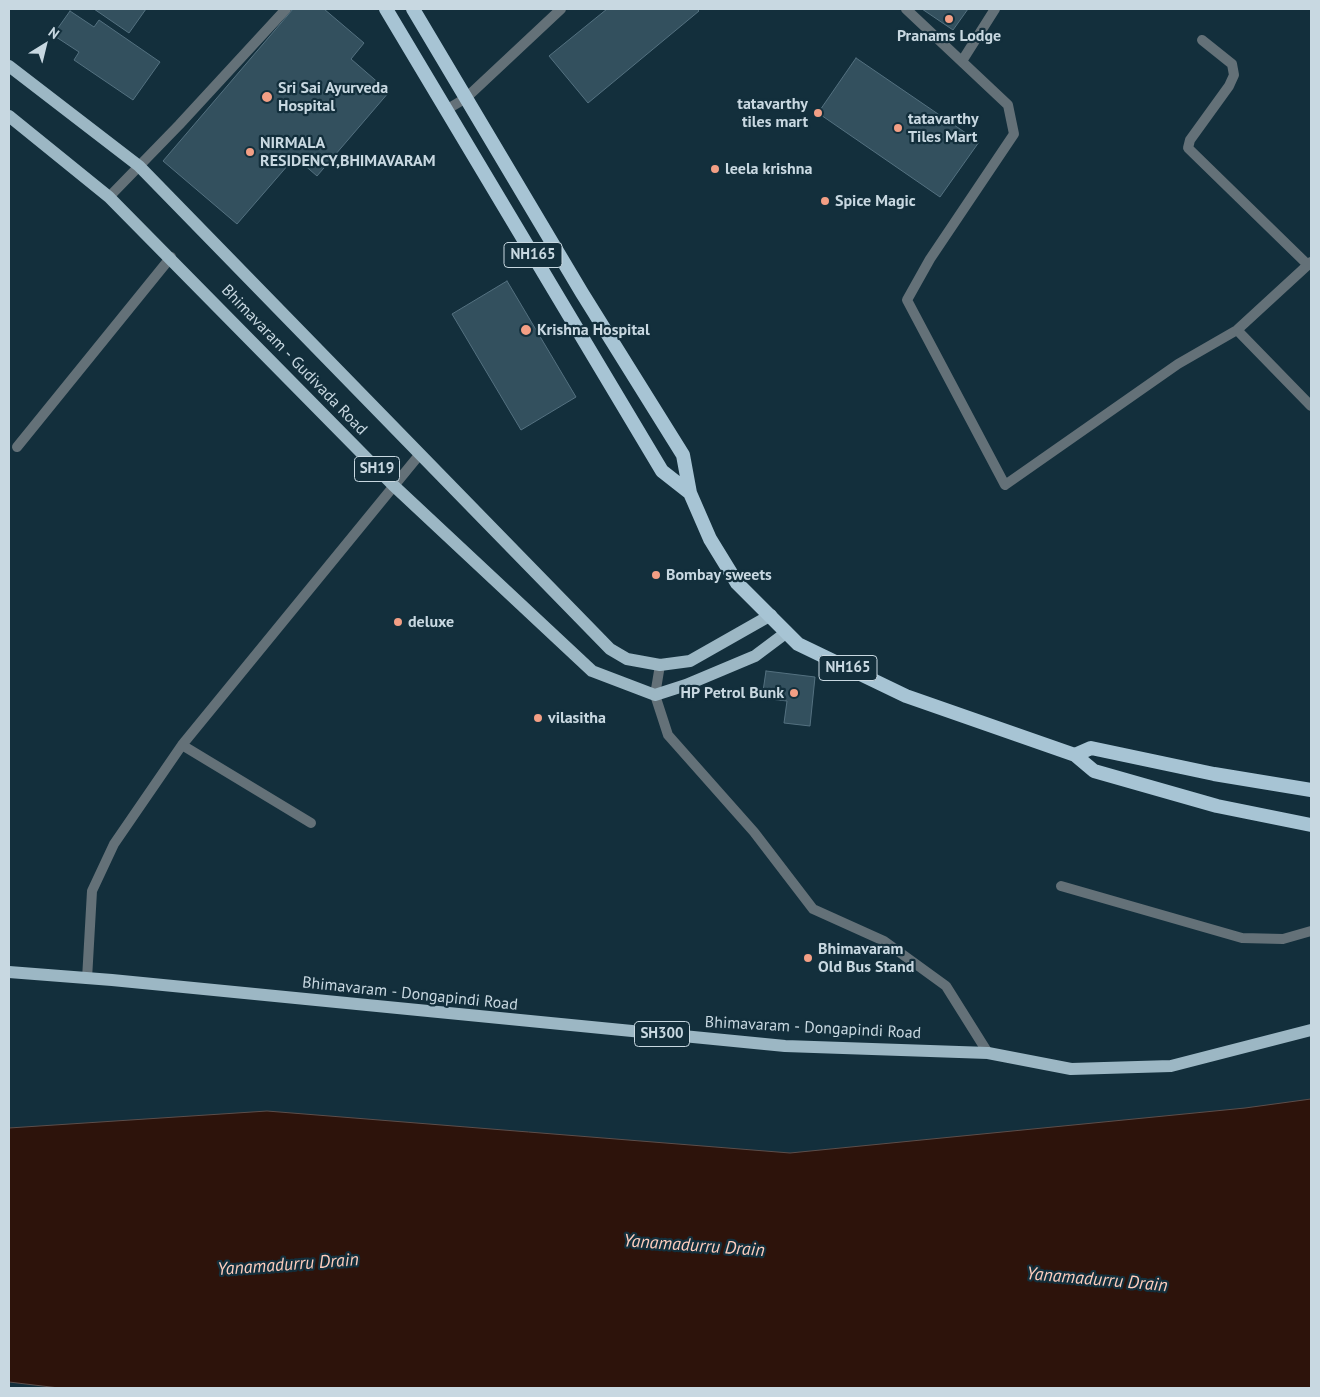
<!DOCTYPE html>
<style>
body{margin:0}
#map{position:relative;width:1320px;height:1397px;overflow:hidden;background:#132f3c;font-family:"PT Sans",sans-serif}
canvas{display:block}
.frame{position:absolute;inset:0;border:10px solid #c8d8e1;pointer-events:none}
.north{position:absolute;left:20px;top:20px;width:50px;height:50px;-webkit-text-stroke:4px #132f3c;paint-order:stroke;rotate:36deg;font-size:14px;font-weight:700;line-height:20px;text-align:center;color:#c8d8e1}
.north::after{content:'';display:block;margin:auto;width:18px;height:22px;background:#c8d8e1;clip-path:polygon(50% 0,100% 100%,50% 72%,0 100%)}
</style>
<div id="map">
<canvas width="1320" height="1397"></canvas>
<div class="frame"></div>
<div class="north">N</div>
</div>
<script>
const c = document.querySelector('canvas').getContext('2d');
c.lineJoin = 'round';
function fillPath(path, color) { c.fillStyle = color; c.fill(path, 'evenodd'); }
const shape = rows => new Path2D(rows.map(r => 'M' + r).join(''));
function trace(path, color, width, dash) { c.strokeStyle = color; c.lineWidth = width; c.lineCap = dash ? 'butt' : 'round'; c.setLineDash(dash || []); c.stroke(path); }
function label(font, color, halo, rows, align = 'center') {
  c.font = font + ' "PT Sans",sans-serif'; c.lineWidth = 4.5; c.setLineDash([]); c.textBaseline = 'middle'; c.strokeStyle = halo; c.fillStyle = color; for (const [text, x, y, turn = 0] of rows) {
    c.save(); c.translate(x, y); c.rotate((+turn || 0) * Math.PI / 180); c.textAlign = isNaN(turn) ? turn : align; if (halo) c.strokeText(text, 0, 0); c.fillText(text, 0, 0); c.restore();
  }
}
const water = shape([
 [1311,1099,1311,1388,59,1388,9,1382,9,1128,267,1111,790,1153,1245,1108,1311,1099]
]);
const building = shape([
 [94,9,146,9,129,33,94,9],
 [293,9,324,9,364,43,351,59,389,92,317,176,295,157,237,224,163,161,293,9],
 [607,9,697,9,699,11,588,103,549,56,607,9],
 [922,9,968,9,953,30,922,9],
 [70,11,94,27,99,20,160,62,133,100,74,60,79,52,53,35,70,11],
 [856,58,979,142,940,197,818,113,856,58],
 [507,281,576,397,521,430,452,314,507,281],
 [766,671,815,677,810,726,784,723,787,701,762,698,766,671]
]);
const minor = shape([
 [906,9,1008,105,1014,134,930,259,907,300,1005,485,1178,364,1237,330,1311,262],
 [1202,40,1232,64,1234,75,1229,86,1190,140,1188,148,1308,265],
 [962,61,995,9],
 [446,110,466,98,561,9],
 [109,197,179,125,286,9],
 [1237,330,1311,406],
 [17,447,171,257],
 [660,665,655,695,668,735,754,832,813,909,884,941,946,986,988,1053],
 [182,745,311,823],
 [1061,886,1242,938,1283,939,1311,931],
 [87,979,92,891,114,844,182,745,420,454]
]);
const primary = shape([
 [9,66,139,166,610,649,627,659,660,665,690,661,771,615],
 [9,116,109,197,393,485,592,671,655,695,686,685,755,656,787,632],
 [9,972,112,980,785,1046,988,1053,1071,1069,1171,1066,1311,1030]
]);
const trunk = shape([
 [386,9,662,471,690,493],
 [413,9,582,293,683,455,690,493,710,539,737,583,798,644,906,696,1075,755,1094,771,1217,806,1311,825],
 [1075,755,1091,748,1214,774,1311,790]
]);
const markers = [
 [949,19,5,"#f39f85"],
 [267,97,6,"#f39f85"],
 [818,113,5,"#f39f85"],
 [898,128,5,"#f39f85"],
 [250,152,5,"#f39f85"],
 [715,169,5,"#f39f85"],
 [825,201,5,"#f39f85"],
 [526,330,6,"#f39f85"],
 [656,575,5,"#f39f85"],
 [398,622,5,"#f39f85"],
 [794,693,5,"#f39f85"],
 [538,718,5,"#f39f85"],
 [808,958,5,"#f39f85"]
];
const shields = [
 [533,255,58],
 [377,469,45],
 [848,668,58],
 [662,1034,55]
];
const shieldNames = [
 ["NH165",533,255],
 ["SH19",377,469],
 ["NH165",848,668],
 ["SH300",662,1034]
];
const poiNames = [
 ["Pranams Lodge",949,36,"center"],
 ["Sri Sai Ayurveda",278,88],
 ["Hospital",278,106],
 ["tatavarthy",808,104,"right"],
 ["tiles mart",808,122,"right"],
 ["tatavarthy",908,119],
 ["Tiles Mart",908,137],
 ["NIRMALA",260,143],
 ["RESIDENCY,BHIMAVARAM",260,161],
 ["leela krishna",725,169],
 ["Spice Magic",835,201],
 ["Krishna Hospital",537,330],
 ["Bombay sweets",666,575],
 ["deluxe",408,622],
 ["HP Petrol Bunk",784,693,"right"],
 ["vilasitha",548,718],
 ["Bhimavaram",818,949],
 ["Old Bus Stand",818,967]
];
const streetNames = [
 ["Bhimavaram - Gudivada Road",294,360,46],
 ["Bhimavaram - Dongapindi Road",410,994,6],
 ["Bhimavaram - Dongapindi Road",813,1028,3]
];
const waterNames = [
 ["Yanamadurru Drain",694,1246,4],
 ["Yanamadurru Drain",288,1265,-4],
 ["Yanamadurru Drain",1097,1280,5]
];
fillPath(water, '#2d130b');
trace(water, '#5c4e4b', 1);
fillPath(building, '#33505e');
trace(building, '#547180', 1);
trace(minor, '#647178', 10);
trace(primary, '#9cb7c4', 12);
trace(trunk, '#a7c4d4', 14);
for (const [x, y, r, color] of markers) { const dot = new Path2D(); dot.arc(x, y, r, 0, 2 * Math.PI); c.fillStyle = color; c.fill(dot); trace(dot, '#132f3c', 2); }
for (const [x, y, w] of shields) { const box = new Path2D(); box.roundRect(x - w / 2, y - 12.5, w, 25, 4); c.fillStyle = '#132f3c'; c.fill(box); trace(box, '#c8d8e1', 1); }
label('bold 15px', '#c8d8e1', null, shieldNames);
label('bold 16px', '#c8d8e1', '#132f3c', poiNames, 'left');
label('16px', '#c8d8e1', '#132f3c', streetNames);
label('italic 18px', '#fecdbd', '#132f3c', waterNames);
</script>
